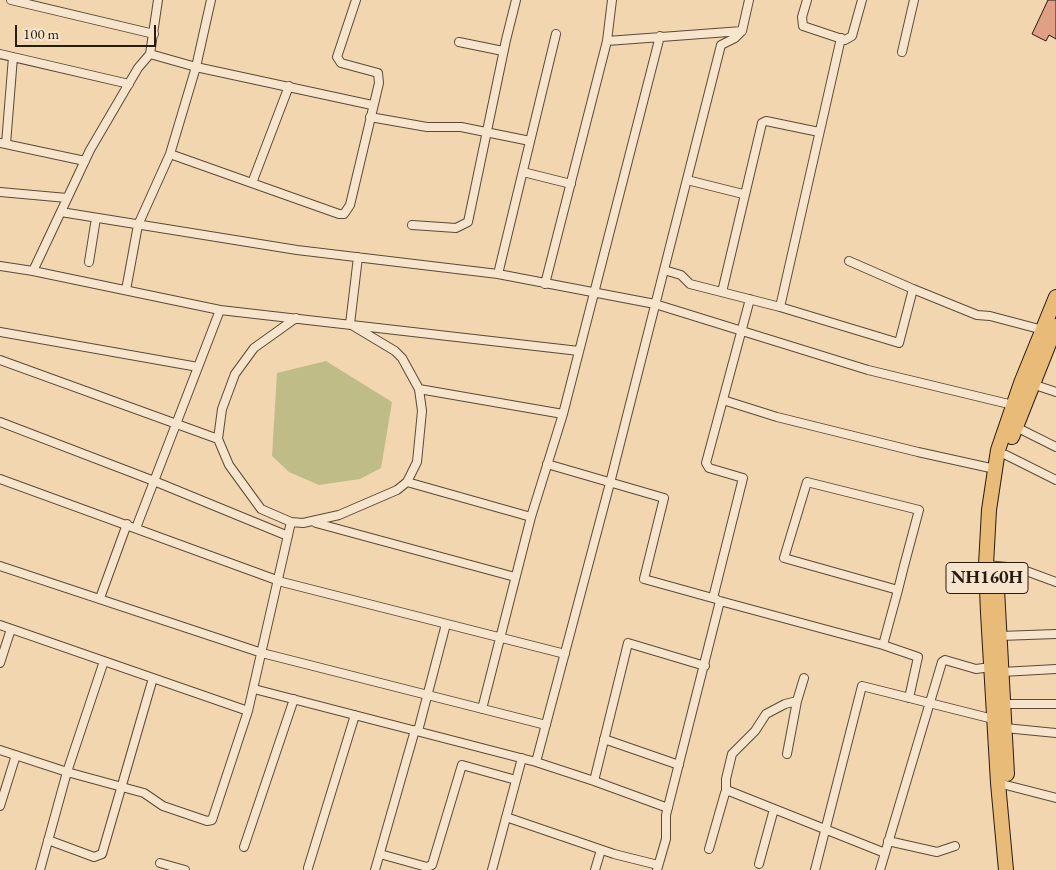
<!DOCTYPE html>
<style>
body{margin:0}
#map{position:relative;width:1056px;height:870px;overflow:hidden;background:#f1d6b0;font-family:"EB Garamond",serif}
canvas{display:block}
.scale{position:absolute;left:15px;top:25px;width:141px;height:22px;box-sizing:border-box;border:2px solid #281b0f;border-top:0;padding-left:6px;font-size:15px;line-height:18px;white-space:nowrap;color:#281b0f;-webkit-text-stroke:4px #f6e4cc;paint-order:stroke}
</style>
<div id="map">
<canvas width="1056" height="870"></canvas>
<div class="scale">100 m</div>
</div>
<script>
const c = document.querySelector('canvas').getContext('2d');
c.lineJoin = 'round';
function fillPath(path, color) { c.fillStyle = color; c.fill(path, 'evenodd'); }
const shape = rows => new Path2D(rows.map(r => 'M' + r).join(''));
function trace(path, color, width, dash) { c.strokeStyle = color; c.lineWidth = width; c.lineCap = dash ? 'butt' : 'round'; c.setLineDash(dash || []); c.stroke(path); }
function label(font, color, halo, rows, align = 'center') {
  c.font = font + ' "EB Garamond",serif'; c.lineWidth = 4.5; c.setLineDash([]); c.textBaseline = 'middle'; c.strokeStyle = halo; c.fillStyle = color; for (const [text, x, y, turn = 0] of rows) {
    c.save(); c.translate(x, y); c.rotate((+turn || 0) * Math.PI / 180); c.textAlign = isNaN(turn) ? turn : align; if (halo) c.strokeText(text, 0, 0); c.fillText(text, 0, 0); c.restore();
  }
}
const green = shape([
 [326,361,392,402,381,468,360,479,319,485,289,472,272,456,277,373]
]);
const building = shape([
 [1048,0,1056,0,1056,39,1049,35,1046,41,1032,34,1048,0]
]);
const street = shape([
 [11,0,154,34],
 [211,0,196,67,372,105],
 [807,0,802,17,803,26,845,40,852,36,862,0],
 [607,41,612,0],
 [459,42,503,51],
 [902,52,914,0],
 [0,54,129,84],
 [370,117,427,127,461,127,530,141],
 [0,143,85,161],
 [6,144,13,57],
 [170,154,339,214,344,214,350,205,379,83,378,73,341,63,337,57,356,0],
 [523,172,571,184],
 [687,180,743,194],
 [252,183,289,86],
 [0,192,67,198],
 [61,212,297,250,498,274,655,304,868,370,1013,405],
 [412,225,456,228,468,222,506,40,516,0],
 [849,261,913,289],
 [89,262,96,218],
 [0,266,33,271,90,150,138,68,150,54,158,0],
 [664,270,681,275,690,284,780,307,899,343,913,289,977,315,990,316,1043,330],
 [33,271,220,310,136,528],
 [498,274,556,34],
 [545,284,607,41,742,31],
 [126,290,138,225,170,154,196,67,150,54],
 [722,292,762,123,766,121,819,132],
 [780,307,841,38],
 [220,310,579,351],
 [296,318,254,348,235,374,222,409,218,439,229,465,261,509,291,522,303,523,339,515,397,490,407,482,417,462,422,411,419,389,402,358,395,351,350,324,358,257],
 [0,332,198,367],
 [0,360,218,439],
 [1032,384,1056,392],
 [419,389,563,414],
 [723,400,777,417,918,452,995,469],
 [0,422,154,481,288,536],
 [1016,427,1056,447],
 [1006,455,1056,480],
 [547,464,664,498,644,579,716,599],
 [0,479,282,582,565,654],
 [407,482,531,517],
 [316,523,515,577],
 [986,565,1018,568,1056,582],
 [0,566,262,653,546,725],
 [100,598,127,524],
 [713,598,743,478,709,468,706,463,750,299],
 [0,625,248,711,291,522],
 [1000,636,1056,634],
 [883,645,918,657,909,698],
 [104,661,67,772,144,793,163,806,207,821,212,820,248,711],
 [0,663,11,629],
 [1002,672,1056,669],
 [254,689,536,762,610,483,721,45,735,38,742,31,749,0],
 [1003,704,1056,704],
 [482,709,531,517,563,414,660,36],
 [1005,728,1056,733],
 [418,731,446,624],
 [604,739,679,765],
 [0,750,67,772,40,870],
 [787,754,797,701],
 [536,762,594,781],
 [998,783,1056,798],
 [726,791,726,779,732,754,755,731,766,714,785,704,797,701,804,678],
 [0,806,16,755],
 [668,808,594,781,628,643,705,666],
 [506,817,614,854,658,865],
 [48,840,94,857,102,854,153,678],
 [888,841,937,852,955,846],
 [244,847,294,699],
 [709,849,725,793,729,791,885,853],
 [380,854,427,867,432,865,462,765,516,780],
 [160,863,185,870],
 [759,864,774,809],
 [308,868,355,715],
 [375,870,415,730],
 [492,870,522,758],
 [595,870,601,850],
 [657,870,666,839,666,815,720,601,883,645,898,590,904,566,919,510,807,482,784,558,898,590],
 [815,870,862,686,997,720],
 [880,870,942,662,945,660,976,669,991,667]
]);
const highway = shape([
 [1012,437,1056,326],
 [997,589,1007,774],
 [1006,870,998,783,988,613,986,565,989,510,998,450,1021,383,1056,297]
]);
const shields = [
 [987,578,82]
];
const shieldNames = [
 ["NH160H",987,578]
];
fillPath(green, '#c0bc87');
fillPath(building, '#e19f86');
trace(building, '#281b0f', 1);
trace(street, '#5a4a37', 10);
trace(highway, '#281b0f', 16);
trace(street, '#f6e4cc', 8);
trace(highway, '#e8bb78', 14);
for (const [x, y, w] of shields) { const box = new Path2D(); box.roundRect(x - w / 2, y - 15.5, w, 31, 4); c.fillStyle = '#f6e4cc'; c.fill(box); trace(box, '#281b0f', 1); }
label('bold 18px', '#281b0f', null, shieldNames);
</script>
